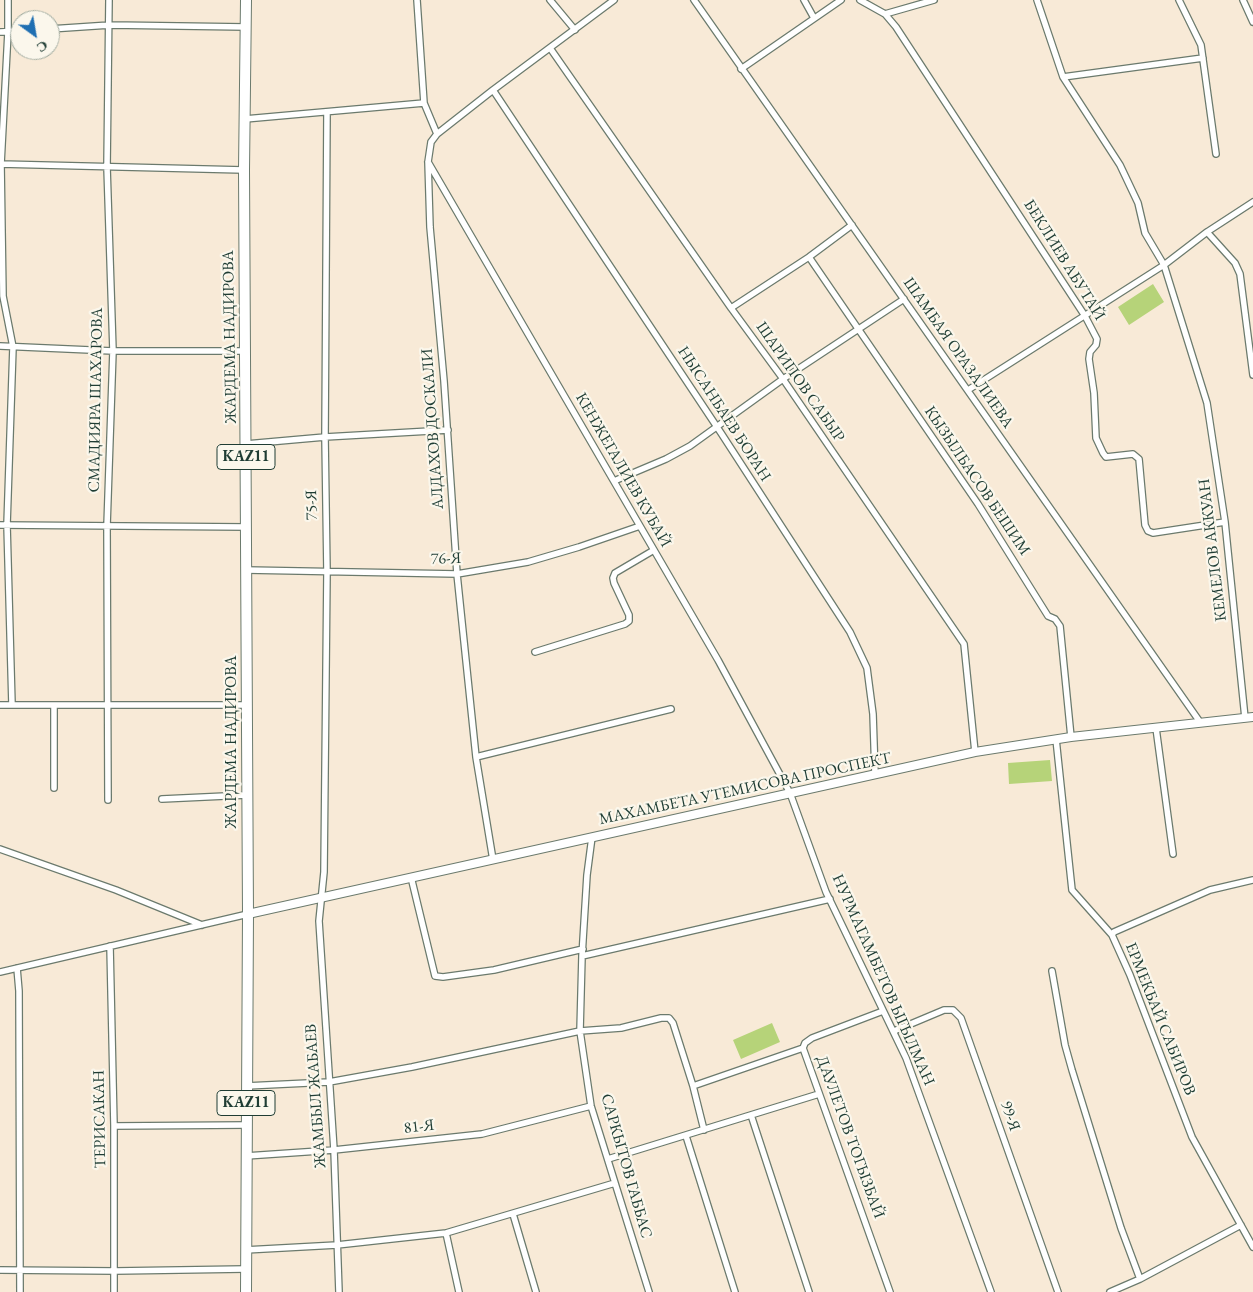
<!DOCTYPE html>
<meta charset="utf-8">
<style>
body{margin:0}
#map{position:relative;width:1253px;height:1292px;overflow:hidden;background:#f8ead7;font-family:"EB Garamond",serif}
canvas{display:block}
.north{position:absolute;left:10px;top:10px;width:50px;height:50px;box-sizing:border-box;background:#fbf7ec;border:1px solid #a3ada2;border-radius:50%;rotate:148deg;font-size:14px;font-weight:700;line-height:20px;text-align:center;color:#1f3d34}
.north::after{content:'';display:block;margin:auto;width:18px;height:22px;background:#1f6fb2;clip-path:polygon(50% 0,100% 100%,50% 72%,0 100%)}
</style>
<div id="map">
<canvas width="1253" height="1292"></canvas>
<div class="north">С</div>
</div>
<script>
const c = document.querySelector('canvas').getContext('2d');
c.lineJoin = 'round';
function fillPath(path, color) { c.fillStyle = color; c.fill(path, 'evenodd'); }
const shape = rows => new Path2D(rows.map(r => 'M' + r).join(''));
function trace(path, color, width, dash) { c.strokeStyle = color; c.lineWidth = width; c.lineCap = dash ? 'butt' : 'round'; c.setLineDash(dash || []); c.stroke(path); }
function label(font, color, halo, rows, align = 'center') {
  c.font = font + ' "EB Garamond",serif'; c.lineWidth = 4.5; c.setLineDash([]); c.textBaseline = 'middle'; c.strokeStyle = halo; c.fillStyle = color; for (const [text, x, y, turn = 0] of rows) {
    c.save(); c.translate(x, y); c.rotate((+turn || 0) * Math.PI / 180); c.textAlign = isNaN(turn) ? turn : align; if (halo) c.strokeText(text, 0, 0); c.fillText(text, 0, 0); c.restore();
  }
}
const green = shape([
 [1153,284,1164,302,1129,325,1118,307],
 [1050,760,1052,781,1009,784,1008,763],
 [772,1023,780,1042,741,1059,733,1040]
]);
const minor = shape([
 [8,0,8,32,1,164,3,296,13,347,7,525,12,705],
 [417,0,424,103,437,134,431,142,428,162,430,227,444,381,457,574,476,757,493,860],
 [550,0,575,30],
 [694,0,1200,722],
 [804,0,814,18],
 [860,0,885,14,896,27,1085,316,1097,339,1096,345,1090,352,1089,359,1094,393,1096,438,1103,453,1106,457,1133,454,1139,459,1145,525,1148,531,1153,533,1225,522],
 [1037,0,1063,77,1120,165,1138,203,1145,233,1164,265,1207,403,1225,522,1245,718],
 [1179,0,1201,45,1216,154],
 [1243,0,1253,22],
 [885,14,934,0],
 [50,29,110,25,246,27],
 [0,32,20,31],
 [550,48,731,308,783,379,964,644,975,752],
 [741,69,841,0],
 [1063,77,1203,58],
 [493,90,721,433,850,632,867,668,873,714,875,774],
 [327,112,325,437,327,572,324,872,319,921,334,1150,339,1292],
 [245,119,424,103],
 [437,134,493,90,614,0],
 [428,162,718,660,790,793,826,892,906,1058,991,1292],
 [0,164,244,170],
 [1207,232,1235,263,1240,274,1253,375],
 [809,257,978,504,1048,616,1055,619,1060,626,1071,737],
 [731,308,809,257,852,225],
 [0,346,113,351,245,351],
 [968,390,1164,265,1207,232,1253,202],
 [246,444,325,437,448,430],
 [614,481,666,459,690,446,783,379,904,299],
 [0,525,246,527],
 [246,570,457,574,528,562,579,547,640,526],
 [535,652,625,624,629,621,629,615,614,583,613,578,615,573,654,550],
 [0,705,246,705],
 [1156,728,1173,854],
 [1056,739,1072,890,1112,935,1130,975,1192,1137,1253,1247],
 [476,757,671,709],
 [54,788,54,705],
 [162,799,247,795],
 [108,800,107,526,113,351,107,167,109,0],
 [592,837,587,875,582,956,580,1031,591,1106,649,1292],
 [0,849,116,890,202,925],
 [411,877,435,976,443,977,494,970,583,949],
 [1112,935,1114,932,1210,890,1253,880],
 [110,946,114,1126,114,1292],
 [582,956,830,899],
 [17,968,19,991,20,1292],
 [1052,971,1065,1045,1072,1070,1121,1228,1140,1279],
 [0,972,248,914],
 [883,1011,812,1038,805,1043,803,1048,890,1292],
 [894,1031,944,1010,953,1010,961,1018,1058,1292],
 [246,1086,329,1082,412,1067,580,1031,621,1028,661,1018,669,1018,673,1023,693,1086,704,1130],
 [693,1086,803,1048],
 [751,1115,809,1292],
 [114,1126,246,1125],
 [686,1136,735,1292],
 [246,1156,334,1150,482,1134,591,1106],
 [608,1159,819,1094],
 [513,1214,536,1292],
 [446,1233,459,1292],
 [245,1250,337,1245,446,1233,615,1183],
 [0,1270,115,1271,245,1269],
 [1110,1292,1140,1279,1241,1225]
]);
const tertiary = shape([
 [248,914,975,752,1071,737,1253,717]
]);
const trunk = shape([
 [246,1292,248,914,244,170,246,0]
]);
const shields = [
 [246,457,58],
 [246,1103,58]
];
const shieldNames = [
 ["KAZ11",246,457],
 ["KAZ11",246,1103]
];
const streetNames = [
 ["БЕКЛИЕВ АБУТАЙ",1064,260,58],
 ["ЖАРДЕМА НАДИРОВА",230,337,-91],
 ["ШАМБАЯ ОРАЗАЛИЕВА",958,353,55],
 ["ШАРИПОВ САБЫР",800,382,55],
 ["СМАДИЯРА ШАХАРОВА",96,400,-89],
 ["НЫСАНБАЕВ БОРАН",724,414,57],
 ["АЛДАХОВ ДОСКАЛИ",433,429,-94],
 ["КЕНЖЕГАЛИЕВ КУБАЙ",623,470,60],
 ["КЫЗЫЛБАСОВ БЕШИМ",977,481,56],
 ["75-Я",312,505,-91],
 ["КЕМЕЛОВ АККУАН",1213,550,-97],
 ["76-Я",446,559,-2],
 ["ЖАРДЕМА НАДИРОВА",232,742,-90],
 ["МАХАМБЕТА УТЕМИСОВА ПРОСПЕКТ",745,789,-12],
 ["НУРМАГАМБЕТОВ ЫГЫЛМАН",883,980,66],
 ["ЕРМЕКБАЙ САБИРОВ",1160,1019,68],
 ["ЖАМБЫЛ ЖАБАЕВ",316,1096,-94],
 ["99-Я",1010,1116,71],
 ["ТЕРИСАКАН",100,1119,-91],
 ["81-Я",419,1127,-6],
 ["ДАУЛЕТОВ ТОГЫЗБАЙ",850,1137,70],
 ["САРКЫТОВ ГАББАС",626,1166,74]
];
fillPath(green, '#b6d379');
trace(minor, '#6b7a6d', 8);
trace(tertiary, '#6b7a6d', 10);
trace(trunk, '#6b7a6d', 12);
trace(minor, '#fff', 5.5);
trace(tertiary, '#fff', 8);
trace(trunk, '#fff', 10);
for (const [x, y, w] of shields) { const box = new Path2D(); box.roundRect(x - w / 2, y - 12.5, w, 25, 4); c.fillStyle = '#fbf7ec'; c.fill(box); trace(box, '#1f3d34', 1); }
label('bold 15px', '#1f3d34', null, shieldNames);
label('16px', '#1f3d34', '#fbf7ec', streetNames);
</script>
